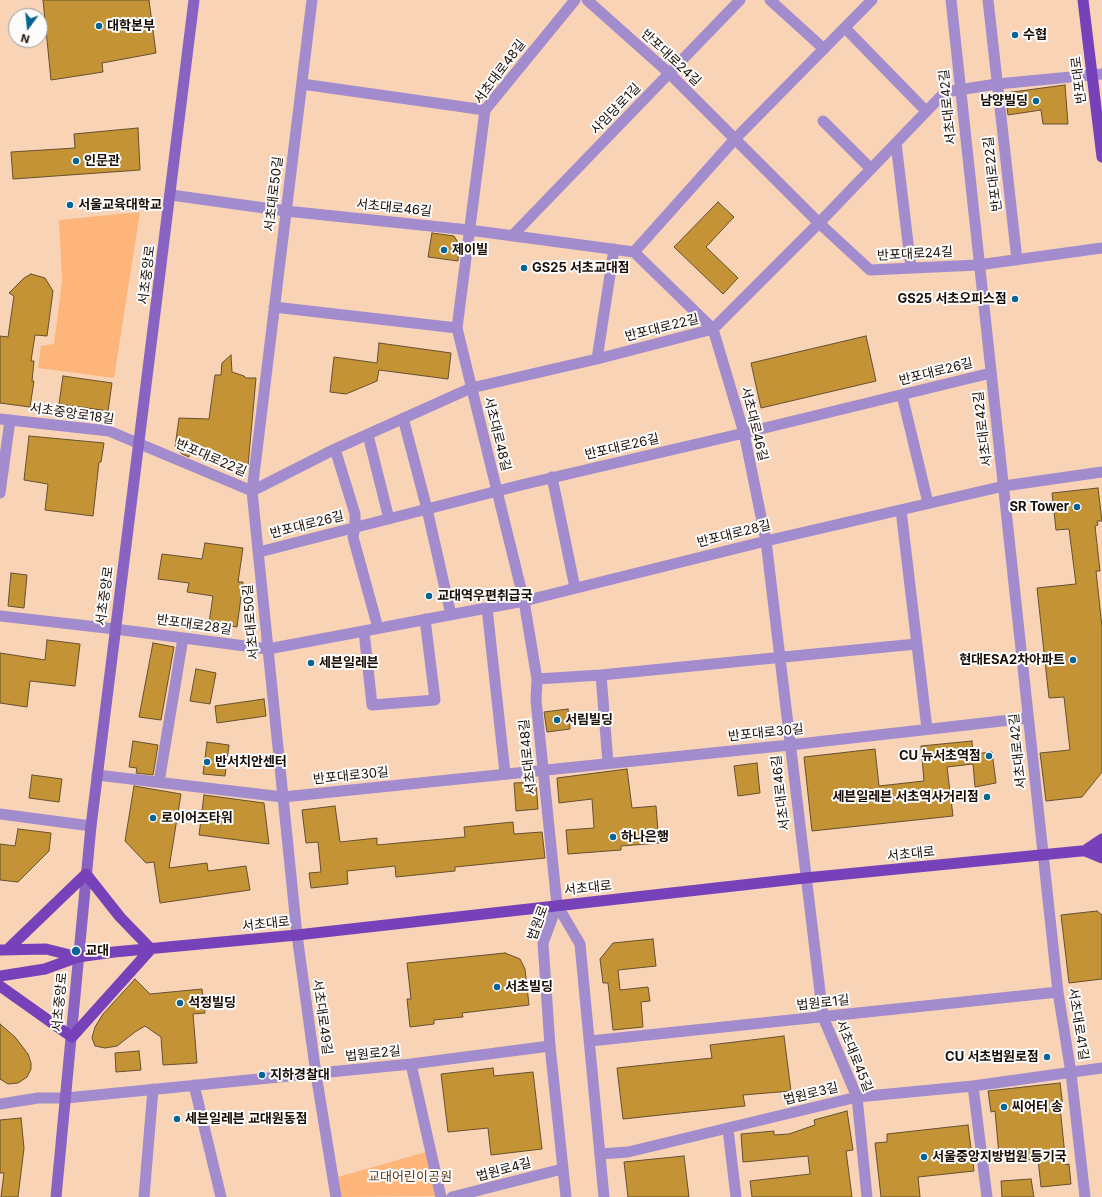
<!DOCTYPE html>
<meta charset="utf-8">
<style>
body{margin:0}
#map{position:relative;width:1102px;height:1197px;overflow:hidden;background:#f8d3b6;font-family:Inter,sans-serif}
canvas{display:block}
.north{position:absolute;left:8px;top:8px;width:40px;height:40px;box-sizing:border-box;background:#fcfcfc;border:1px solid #a19c99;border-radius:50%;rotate:195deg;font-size:11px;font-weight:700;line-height:16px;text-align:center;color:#190d04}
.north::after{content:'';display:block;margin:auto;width:14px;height:18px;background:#056494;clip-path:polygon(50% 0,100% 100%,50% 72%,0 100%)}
</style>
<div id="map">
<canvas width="1102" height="1197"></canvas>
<div class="north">N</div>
</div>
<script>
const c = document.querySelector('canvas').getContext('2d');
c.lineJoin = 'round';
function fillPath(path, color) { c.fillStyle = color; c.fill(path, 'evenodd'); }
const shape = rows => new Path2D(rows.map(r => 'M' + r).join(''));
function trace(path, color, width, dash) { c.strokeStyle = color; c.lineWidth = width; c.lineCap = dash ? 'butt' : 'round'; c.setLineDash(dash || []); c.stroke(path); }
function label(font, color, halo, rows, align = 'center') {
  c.font = font + ' Inter,"Noto Sans KR",sans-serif'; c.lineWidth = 4; c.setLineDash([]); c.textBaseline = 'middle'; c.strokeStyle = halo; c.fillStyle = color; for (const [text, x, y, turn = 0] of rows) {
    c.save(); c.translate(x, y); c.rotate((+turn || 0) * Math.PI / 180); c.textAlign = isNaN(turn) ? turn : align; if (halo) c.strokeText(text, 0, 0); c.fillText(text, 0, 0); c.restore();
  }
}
const green = shape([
 [140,212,114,378,38,368,41,346,54,344,62,281,59,220],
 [426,1152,436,1196,341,1197,338,1177]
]);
const building = shape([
 [43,0,149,0,156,53,102,63,103,72,51,80,43,0],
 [1065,85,1068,124,1043,124,1041,110,1008,115,1005,93,1065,85],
 [138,128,140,170,13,179,11,152,75,148,74,134,138,128],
 [718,202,734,217,706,247,738,278,723,294,674,247,718,202],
 [432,233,454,236,459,244,458,261,428,257,432,233],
 [31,274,45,278,53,291,47,336,35,335,31,361,34,361,32,381,34,381,30,407,0,403,0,336,8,337,14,296,9,293,24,278,31,274],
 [866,336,876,381,761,408,751,363,866,336],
 [379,343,451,353,448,379,379,370,377,381,346,394,330,392,334,357,377,363,379,343],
 [231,355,232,372,244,376,246,378,256,378,248,466,211,462,211,449,190,446,189,457,182,454,175,447,179,418,209,419,215,375,221,375,222,363,231,355],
 [63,376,112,383,108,411,59,404,63,376],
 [29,436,104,443,101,462,99,462,93,516,45,510,48,484,24,480,29,436],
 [1098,488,1102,521,1097,521,1098,525,1095,526,1100,571,1096,571,1102,627,1102,772,1082,797,1046,801,1040,753,1070,750,1064,697,1049,698,1037,588,1076,584,1069,529,1056,530,1052,493,1098,488],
 [205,543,243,548,238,582,243,582,237,627,209,623,213,596,187,592,189,583,158,579,162,554,202,559,205,543],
 [11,573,27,575,24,608,8,606,11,573],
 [47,640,80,644,75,686,30,681,27,707,0,703,0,653,45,660,47,640],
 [153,643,174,647,161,720,139,717,153,643],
 [196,669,216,673,210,704,190,701,196,669],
 [264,699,266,716,217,723,215,706,264,699],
 [568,709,570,729,547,732,544,712,568,709],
 [133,741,158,745,153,775,136,773,137,768,129,767,133,741],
 [972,741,973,754,992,752,996,783,975,787,973,764,947,767,953,816,812,831,804,757,875,749,879,786,924,781,921,746,972,741],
 [207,742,229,745,225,776,203,774,207,742],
 [757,763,760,793,738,796,734,766,757,763],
 [627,769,632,808,656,806,659,843,621,846,621,850,568,854,566,830,594,828,592,799,559,803,557,778,627,769],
 [32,775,62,779,59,802,29,798,32,775],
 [536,782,538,809,516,811,514,783,536,782],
 [134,786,181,794,169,868,207,863,208,871,246,866,250,890,160,903,154,862,146,863,125,841,134,786],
 [204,795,264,803,269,844,199,835,204,795],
 [335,806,340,842,377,838,377,845,465,837,464,827,513,822,514,834,542,832,545,858,455,867,455,871,396,877,395,866,347,871,348,884,311,888,309,873,321,872,318,842,306,843,302,810,335,806],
 [18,829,51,833,49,851,18,882,0,880,0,844,15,846,18,829],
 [1097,911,1102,915,1102,979,1069,983,1061,915,1097,911],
 [653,939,656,966,618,970,620,990,648,987,650,1001,641,1002,643,1027,613,1030,608,983,603,983,600,959,613,943,653,939],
 [505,953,520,959,525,969,529,1005,462,1013,463,1017,434,1020,434,1024,410,1027,407,999,411,999,407,963,505,953],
 [135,979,150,994,202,989,205,1013,193,1014,197,1063,163,1065,161,1037,145,1026,135,1032,117,1046,105,1048,95,1046,92,1038,95,1027,103,1014,135,979],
 [0,1024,15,1037,28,1054,31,1063,31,1069,27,1077,18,1083,8,1084,0,1079,0,1024],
 [784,1036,791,1091,743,1095,745,1106,623,1119,617,1068,712,1058,710,1045,784,1036],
 [139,1051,141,1070,116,1072,115,1053,139,1051],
 [493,1068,494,1076,533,1072,542,1149,491,1155,488,1128,448,1132,441,1074,493,1068],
 [1060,1083,1063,1107,1060,1107,1066,1165,1069,1164,1071,1184,1041,1187,1038,1159,1013,1161,1013,1154,999,1155,995,1111,991,1112,988,1091,1060,1083],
 [847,1111,853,1150,846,1151,852,1197,752,1197,750,1181,810,1174,808,1156,743,1162,741,1134,774,1131,774,1135,789,1134,815,1125,814,1120,847,1111],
 [21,1118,24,1148,18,1197,1,1197,4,1173,0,1173,0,1120,21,1118],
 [968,1125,974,1171,918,1177,920,1197,881,1197,875,1143,887,1142,887,1134,968,1125],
 [684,1156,689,1197,628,1197,624,1162,684,1156],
 [1031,1179,1034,1197,1002,1197,1001,1181,1031,1179]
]);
const minor = shape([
 [312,0,252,491,297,935,316,1074,336,1197],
 [587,0,669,73,819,223,870,270,978,265,1102,248],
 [770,0,824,49],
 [951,0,1058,992,1071,1073,1085,1197],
 [988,0,1017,260],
 [845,28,926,111],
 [302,84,485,110],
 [823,121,871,169],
 [896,143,911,268],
 [171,195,286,211,469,230,634,252,713,329,744,433,766,541,823,1017,857,1097,867,1197],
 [512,236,740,0],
 [634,252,735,139,872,0],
 [274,307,457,328],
 [597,359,614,249],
 [902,395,928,503],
 [403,418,427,509,451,615],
 [0,419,109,431,252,491,335,449,471,388,597,359,713,329,819,223,945,92,997,84,1102,74],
 [368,435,389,519],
 [335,449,355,514,355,527,353,537,378,628],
 [552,477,575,588],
 [0,493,10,420],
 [901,510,927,729],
 [259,552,521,485,744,433,991,373],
 [487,608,505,773],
 [0,616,115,629,268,649,524,601,766,541,1004,486,1102,472],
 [364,631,372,705,435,700,425,619],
 [601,675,608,763],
 [537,679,601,675,916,644],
 [97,775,283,797,790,745,1028,718],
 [159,782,183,638],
 [0,814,91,826],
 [557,905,536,700,537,679,524,601,457,328,485,110,575,0],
 [590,1041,1058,992],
 [411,1064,441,1197],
 [194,1085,221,1197],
 [973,1086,987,1197],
 [0,1104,38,1098,66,1098,411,1064,550,1046],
 [728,1129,736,1197],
 [600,1154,628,1152,857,1097,973,1086,1102,1068],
 [144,1197,153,1089],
 [452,1197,562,1169]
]);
const tertiary = shape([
 [557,905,580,944,604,1197],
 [557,905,543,943,550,1046,566,1197]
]);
const secondary = shape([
 [56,1197,91,826,194,0]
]);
const primary = shape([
 [1083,0,1102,157],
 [1087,849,1102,839],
 [1085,851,1102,858],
 [0,950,46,949,78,957],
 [0,976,45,969,78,957,114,952,297,935,805,878,1102,849],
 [0,986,72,1037,151,949,120,917,86,874,8,949]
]);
const markers = [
 [99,26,4,"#056494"],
 [1015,35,4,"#056494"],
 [1036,101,4,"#056494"],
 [76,161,4,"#056494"],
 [70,205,4,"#056494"],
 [444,250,4,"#056494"],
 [524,268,4,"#056494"],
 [1015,299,4,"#056494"],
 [1077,507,4,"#056494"],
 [429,596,4,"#056494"],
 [1073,660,4,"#056494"],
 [311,663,4,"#056494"],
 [557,720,4,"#056494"],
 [989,756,4,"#056494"],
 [207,762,4,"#056494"],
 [987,797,4,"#056494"],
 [153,818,4,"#056494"],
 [613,837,4,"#056494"],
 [76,951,5,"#056494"],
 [497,987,4,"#056494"],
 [180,1003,4,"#056494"],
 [1047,1057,4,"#056494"],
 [262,1075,4,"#056494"],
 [1004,1107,4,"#056494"],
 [177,1119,4,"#056494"],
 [924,1157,4,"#056494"]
];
const poiNames = [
 ["대학본부",107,26],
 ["수협",1023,35],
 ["남양빌딩",1028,101,"right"],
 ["인문관",84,161],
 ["서울교육대학교",78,205],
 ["제이빌",452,250],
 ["GS25 서초교대점",532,268],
 ["GS25 서초오피스점",1007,299,"right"],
 ["SR Tower",1069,507,"right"],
 ["교대역우편취급국",437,596],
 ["현대ESA2차아파트",1065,660,"right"],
 ["세븐일레븐",319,663],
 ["서림빌딩",565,720],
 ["CU 뉴서초역점",981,756,"right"],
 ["반서치안센터",215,762],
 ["세븐일레븐 서초역사거리점",979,797,"right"],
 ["로이어즈타워",161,818],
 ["하나은행",621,837],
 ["교대",85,951],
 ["서초빌딩",505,987],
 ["석정빌딩",188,1003],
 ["CU 서초법원로점",1039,1057,"right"],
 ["지하경찰대",270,1075],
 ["씨어터 송",1012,1107],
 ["세븐일레븐 교대원동점",185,1119],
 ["서울중앙지방법원 등기국",932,1157]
];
const streetNames = [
 ["반포대로24길",671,58,43],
 ["서초대로48길",500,72,-53],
 ["반포대로",1079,80,-97],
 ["서초대로42길",948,107,-96],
 ["사임당로1길",616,109,-46],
 ["반포대로22길",993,174,-97],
 ["서초대로50길",274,194,-83],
 ["서초대로46길",394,208,6],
 ["반포대로24길",915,254,-3],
 ["서초중앙로",147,275,-83],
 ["반포대로22길",662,328,-14],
 ["반포대로26길",936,372,-14],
 ["서초중앙로18길",72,414,8],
 ["서초대로46길",754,424,76],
 ["서초대로42길",983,429,-97],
 ["서초대로48길",497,434,76],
 ["반포대로26길",622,447,-13],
 ["반포대로22길",211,458,23],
 ["반포대로26길",307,525,-14],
 ["반포대로28길",734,534,-14],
 ["서초중앙로",105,596,-82],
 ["서초대로50길",251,622,-95],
 ["반포대로28길",194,625,8],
 ["반포대로30길",766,733,-6],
 ["서초대로42길",1018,751,-96],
 ["서초대로48길",528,757,-96],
 ["반포대로30길",351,776,-6],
 ["서초대로46길",781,793,-97],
 ["서초대로",911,854,-6],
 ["서초대로",588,888,-6],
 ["법원로",538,923,-70],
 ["서초대로",266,924,-6],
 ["서초중앙로",60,1002,-85],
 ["법원로1길",823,1003,-6],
 ["서초대로49길",322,1017,82],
 ["서초대로41길",1078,1024,81],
 ["법원로2길",373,1054,-6],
 ["서초대로45길",854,1056,68],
 ["법원로3길",811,1094,-14],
 ["법원로4길",504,1170,-15]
];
const parkNames = [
 ["교대어린이공원",410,1177]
];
fillPath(green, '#fdb579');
fillPath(building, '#c49336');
trace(building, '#65502e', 1);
trace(minor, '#a38ccd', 11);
trace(tertiary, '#a38ccd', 11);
trace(secondary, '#8863c2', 11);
trace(primary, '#7641b9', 11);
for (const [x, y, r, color] of markers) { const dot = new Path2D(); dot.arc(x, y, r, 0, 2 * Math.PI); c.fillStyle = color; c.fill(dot); trace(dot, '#fcfcfc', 1.5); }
label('bold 13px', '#190d04', '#fcfcfc', poiNames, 'left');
label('13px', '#190d04', '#fcfcfc', streetNames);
label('13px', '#613a17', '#fcfcfc', parkNames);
</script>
